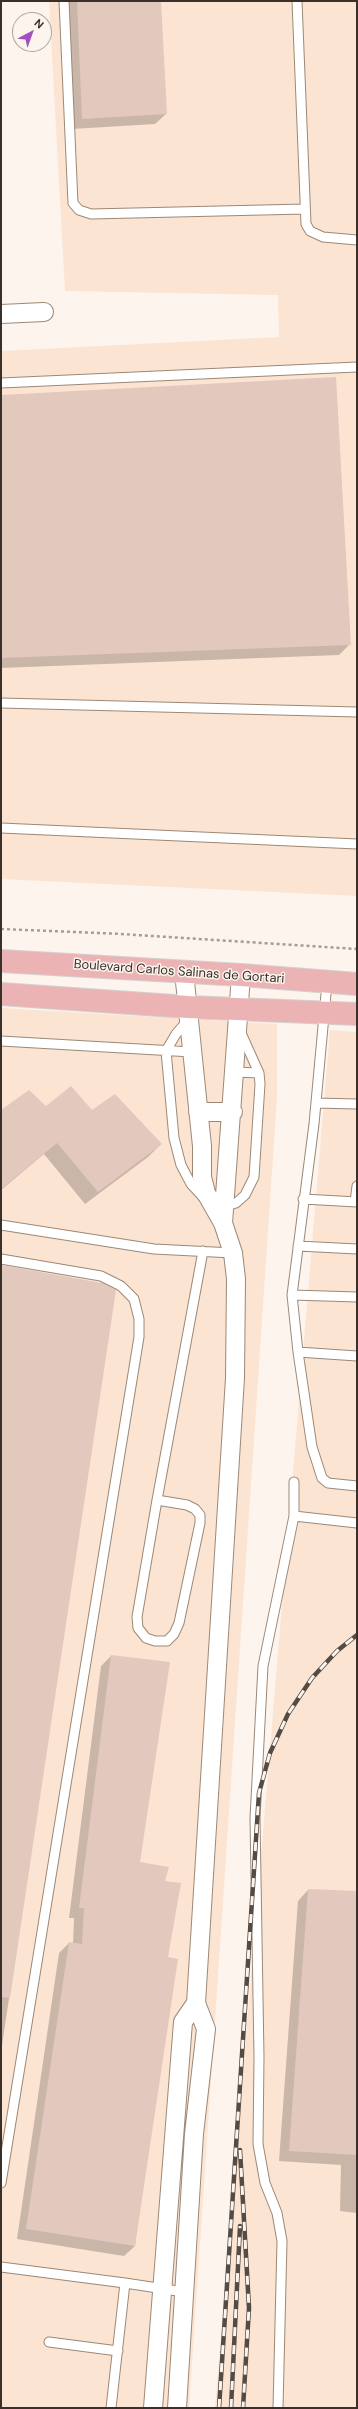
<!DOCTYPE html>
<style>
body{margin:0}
#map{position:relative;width:358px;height:2409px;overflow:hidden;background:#fdf4ed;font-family:"DM Sans",sans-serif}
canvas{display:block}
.frame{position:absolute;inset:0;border:2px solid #393029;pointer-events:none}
.north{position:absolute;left:12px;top:12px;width:40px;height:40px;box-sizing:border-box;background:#fdf4ed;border:1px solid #afa69f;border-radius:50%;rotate:41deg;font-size:11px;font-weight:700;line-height:16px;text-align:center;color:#393029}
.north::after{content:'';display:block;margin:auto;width:14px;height:18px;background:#a350be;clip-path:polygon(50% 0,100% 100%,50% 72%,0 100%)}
</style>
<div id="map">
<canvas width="358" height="2409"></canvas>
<div class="frame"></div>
<div class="north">N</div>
</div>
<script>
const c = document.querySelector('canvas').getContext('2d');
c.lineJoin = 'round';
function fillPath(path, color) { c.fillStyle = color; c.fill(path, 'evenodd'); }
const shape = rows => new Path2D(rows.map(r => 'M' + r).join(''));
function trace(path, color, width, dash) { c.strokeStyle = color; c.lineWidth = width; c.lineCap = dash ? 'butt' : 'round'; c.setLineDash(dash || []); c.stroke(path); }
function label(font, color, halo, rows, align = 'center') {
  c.font = font + ' "DM Sans",sans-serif'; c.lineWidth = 3; c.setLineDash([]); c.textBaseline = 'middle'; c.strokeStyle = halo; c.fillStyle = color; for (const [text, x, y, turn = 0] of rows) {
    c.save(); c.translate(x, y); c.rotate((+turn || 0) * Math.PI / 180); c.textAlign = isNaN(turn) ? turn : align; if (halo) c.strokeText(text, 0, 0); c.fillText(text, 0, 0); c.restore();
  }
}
const built = shape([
 [49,1,357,1,357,896,1,879,1,351,279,337,278,295,65,291],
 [1,1008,277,1024,277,1097,189,2408,1,2408],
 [330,1030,357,1032,357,2408,215,2408]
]);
const shadow = shape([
 [66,1,160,1,166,114,155,124,72,129],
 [1,396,350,644,339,655,1,668],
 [45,1107,92,1111,161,1144,148,1157,85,1204,44,1154,1,1190,1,1111],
 [1,1266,115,1291,1,2052],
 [111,1656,138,1863,167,1958,135,2246,124,2256,17,2239,59,1953,69,1943,73,1944,74,1918,69,1918,101,1666],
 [308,1890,357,1892,357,2213,340,2211,341,2165,279,2161,298,1901]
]);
const building = shape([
 [77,1,161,1,167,114,82,119],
 [336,377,351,645,1,658,1,395],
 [71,1086,92,1110,115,1094,162,1144,98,1192,57,1143,1,1189,1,1110,29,1090,46,1106],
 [1,1265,102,1283,116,1290,10,1998,1,1997],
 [111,1655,170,1662,140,1862,169,1867,165,1881,181,1883,168,1957,178,1959,135,2246,26,2229,69,1942,82,1944,84,1908,79,1908],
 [308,1889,357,1891,357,2155,289,2151]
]);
const path = shape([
 [1,929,121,934,357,949]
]);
const service = shape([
 [64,1,73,203,79,210,91,214,305,209],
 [297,1,306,224,310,231,323,237,357,240],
 [1,383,357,367],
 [1,703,357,712],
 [1,828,357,844],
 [188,1020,176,1034,166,1051,174,1138,181,1165,191,1184,203,1197],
 [1,1041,192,1052],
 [235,1072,259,1073],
 [316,1103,357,1104],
 [303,1199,357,1202],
 [355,1202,357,1186],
 [222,1207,236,1203,245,1195,254,1177,260,1084,259,1073,241,1033],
 [1,1225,154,1249,233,1253],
 [298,1246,357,1249],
 [1,1259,101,1276,121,1286,134,1299,139,1319,139,1337,1,2183],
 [292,1295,357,1297],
 [298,1352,292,1295,314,1124,327,983],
 [357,1356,298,1352,312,1447,322,1478,328,1483,357,1486],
 [157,1500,187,1505,195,1509,200,1515,200,1523,179,1623,174,1634,167,1641,155,1641,146,1638,138,1628,137,1617,157,1500,203,1251],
 [294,1516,357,1523],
 [1,2267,125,2283,111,2408],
 [125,2283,184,2292],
 [49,2342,118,2351],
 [278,2408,282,2241,277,2213,265,2183,258,2144,259,2057,255,1818,263,1666,294,1516,294,1482]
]);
const minor = shape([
 [1,314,44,312],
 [198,1112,233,1112],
 [223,1223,241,975],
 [153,2408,183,2022,196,2003],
 [177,2408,194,2134,206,2029,196,2003,235,1378,236,1279,233,1253,223,1223,206,1193,202,1177,202,1146,184,972]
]);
const primary = shape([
 [1,961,241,975,357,984],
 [1,994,188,1007,357,1014]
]);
const rail = shape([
 [240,2150,249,2308,243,2408],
 [219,2408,259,1793,270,1753,288,1714,312,1678,337,1651,357,1635],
 [231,2408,240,2226]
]);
const streetNames = [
 ["Boulevard Carlos Salinas de Gortari",179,972,4]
];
fillPath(built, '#fce4d2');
fillPath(shadow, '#0003');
fillPath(building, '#e3c8bd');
trace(service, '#9c8877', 11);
trace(minor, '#9c8877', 20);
trace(primary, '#d3d1d0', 24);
trace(path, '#a59c95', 2.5, [3, 3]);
trace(service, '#fff', 9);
trace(minor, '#fff', 18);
trace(primary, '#ebb3b3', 22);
trace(rail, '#544b44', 4.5);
trace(rail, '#fdf4ed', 3, [9]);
label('13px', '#393029', '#fdf4ed', streetNames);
</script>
